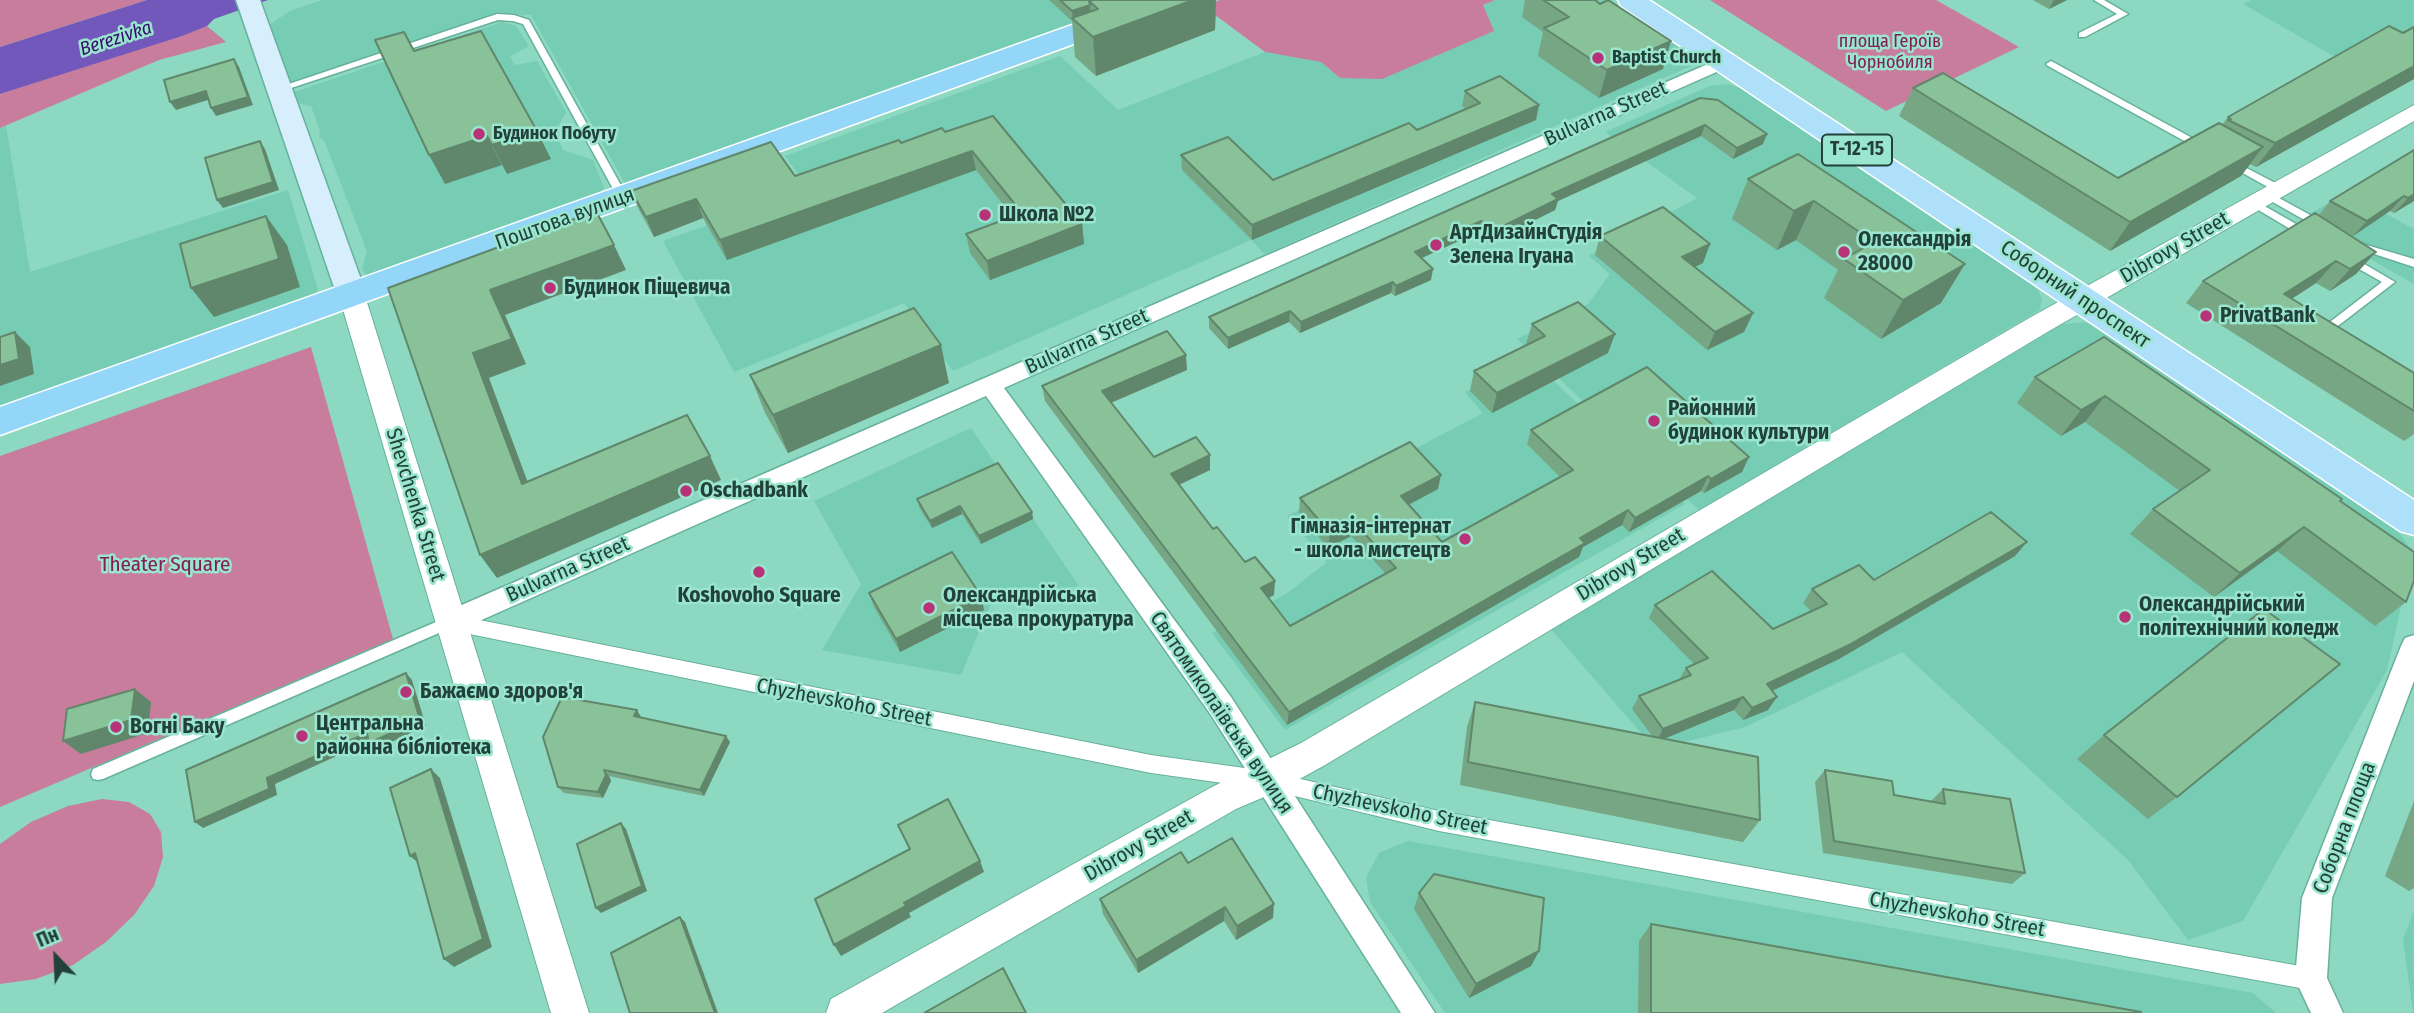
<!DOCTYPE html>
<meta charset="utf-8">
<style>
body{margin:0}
#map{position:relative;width:2414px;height:1013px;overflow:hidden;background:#8cd8c1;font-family:"Fira Sans Condensed",sans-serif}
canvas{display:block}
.north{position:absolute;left:21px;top:922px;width:70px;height:70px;-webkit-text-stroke:5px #99e5ce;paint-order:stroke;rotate:337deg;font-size:19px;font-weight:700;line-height:28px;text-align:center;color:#224138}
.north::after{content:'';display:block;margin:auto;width:24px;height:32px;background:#224138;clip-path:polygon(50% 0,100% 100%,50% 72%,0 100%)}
</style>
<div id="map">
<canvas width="2414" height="1013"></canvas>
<div class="north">Пн</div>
</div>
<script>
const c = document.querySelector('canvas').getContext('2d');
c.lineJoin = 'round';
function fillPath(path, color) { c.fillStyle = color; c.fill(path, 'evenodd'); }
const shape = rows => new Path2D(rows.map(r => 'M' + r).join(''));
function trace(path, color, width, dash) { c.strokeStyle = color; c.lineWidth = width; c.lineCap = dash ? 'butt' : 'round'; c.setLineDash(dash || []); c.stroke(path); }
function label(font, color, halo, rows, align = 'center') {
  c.font = font + ' "Fira Sans Condensed",sans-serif'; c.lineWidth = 5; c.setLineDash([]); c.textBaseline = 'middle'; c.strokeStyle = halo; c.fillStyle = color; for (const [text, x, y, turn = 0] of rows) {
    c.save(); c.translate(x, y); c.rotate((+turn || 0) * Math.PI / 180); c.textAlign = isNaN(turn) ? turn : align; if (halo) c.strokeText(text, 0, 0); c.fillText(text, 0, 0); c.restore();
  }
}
const built = shape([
 [322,0,1156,0,628,189,531,15,495,14,291,82,269,25,290,11],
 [1495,0,1610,0,1691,53,1691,66,1265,254,1251,240,953,371,904,303,734,372,663,241,809,189,785,156,1060,56,1118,110,1265,52,1321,62,1340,78,1493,31,1483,5],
 [2252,0,2414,0,2414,79,2393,90,2243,4],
 [502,22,516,26,529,46,510,56,515,65,537,61,566,112,555,132,563,150,593,160,604,188,594,201,370,277,366,275,362,268,367,251,324,140,319,138,320,131,311,106,298,103,294,92],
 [1726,84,1744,89,2037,287,2042,299,2040,309,2029,316,1699,510,1517,339,1588,304,1610,274,1589,256,1697,198,1605,132,1710,86],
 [6,126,30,272,288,190,318,290,316,296,0,411,0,128],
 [2346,193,2414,229,2414,284,2301,219],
 [2085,322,2112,333,2396,528,2413,552,2387,670,2243,921,2188,940,2128,860,1902,652,1745,727,1655,749,1551,629,2063,324],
 [1530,359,1685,504,1285,730,1212,633,1286,594,1327,562,1287,516,1483,413,1465,392],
 [971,428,1079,586,992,601,961,675,822,650,861,584,814,501],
 [1408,841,2253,993,2276,1013,1445,1013,1370,902,1366,878,1379,853],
 [2414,911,2414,1013,2413,1013,2403,939]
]);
const green = shape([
 [0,0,147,0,0,47],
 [1220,0,1495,0,1483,5,1494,31,1382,79,1340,78,1321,62,1265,52,1203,6],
 [1710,0,1936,0,2019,47,1886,111],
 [207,26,226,42,159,60,0,128,0,94],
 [311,347,393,639,0,807,0,456],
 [102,799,129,802,150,814,161,832,163,857,154,886,134,915,106,942,73,965,36,979,0,984,0,844,31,822,68,806]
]);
const water = shape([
 [147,0,268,0,214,19,207,26,182,36,0,94,0,47]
]);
const service = shape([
 [2094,0,2104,0,2128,14,2085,37,2079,37,2079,33,2117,14,2094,0],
 [497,14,514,15,529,20,628,198,627,200,623,201,618,198,523,24,513,21,498,20,282,91,276,91,274,89,497,14],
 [2051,61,2205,145,2207,147,2202,150,2199,149,2048,66,2046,64,2051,61],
 [2233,161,2283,187,2284,189,2283,191,2275,191,2230,166,2230,162,2233,161],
 [2268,192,2323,222,2324,224,2319,227,2315,226,2264,197,2264,193,2268,192],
 [2254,200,2310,232,2310,236,2302,236,2250,205,2249,203,2254,200],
 [2363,244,2414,259,2414,267,2359,249,2359,245,2363,244],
 [2349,255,2395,282,2330,332,2325,328,2326,325,2382,282,2345,261,2345,257,2349,255],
 [450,616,455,618,457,622,455,626,103,779,98,780,93,779,91,774,93,769,450,616]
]);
const pedestrian = shape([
 [450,614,1151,755,1266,771,1439,811,2311,968,2319,971,2322,979,2319,987,2311,990,1439,831,1266,789,1151,773,450,630,443,628,441,622,443,616,450,614]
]);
const minor = shape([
 [1724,57,1730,58,1733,62,1730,66,1004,388,1231,697,1435,1013,1401,1013,1211,715,986,396,459,630,450,633,441,630,437,622,441,614,1724,57],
 [2414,635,2414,681,2332,898,2327,978,2343,1013,2311,1013,2295,979,2302,898,2401,646,2405,638,2414,635]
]);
const tertiary = shape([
 [2414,105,2414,121,2049,331,1325,765,1278,791,1236,809,882,1013,826,1013,831,999,1212,787,1301,743,2031,317,2414,105],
 [352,287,361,290,365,296,589,1013,551,1013,339,296,343,290,352,287]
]);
const secondary = shape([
 [236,0,260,0,367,296,362,303,352,306,342,303,337,296,236,0]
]);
const primary = shape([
 [1618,0,1649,0,2414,500,2414,535,2400,531,1621,6,1618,0]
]);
const trunk = shape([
 [1142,0,1181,0,1178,6,0,435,0,407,1142,0]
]);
const wall = shape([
 [1049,0,1216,0,1215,30,1096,76,1075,57,1072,21],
 [1525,0,1595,0,1663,69,1599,98,1538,56,1543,32,1522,17],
 [2033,0,2067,0,2049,9],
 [2414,27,2414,79,2256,167,2250,164,2241,176,2110,251,1899,116,1913,88,2118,178,2222,125,2228,117],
 [1465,91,1536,120,1252,240,1182,170,1181,155,1273,180,1417,130,1466,109,1462,106],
 [1700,98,1763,144,1733,159,1701,136,1558,201,1555,210,1491,242,1478,232,1422,258,1431,280,1395,296,1391,293,1300,333,1289,322,1228,349,1209,328,1209,317],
 [945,132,1082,224,1084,244,990,280,970,253,966,234,1012,216,976,170,727,260,703,218,654,237,639,210,631,191,795,176,901,143],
 [2414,150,2414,201,2394,213,2390,211,2353,236,2340,228,2356,274,2330,291,2316,283,2291,299,2414,373,2414,434,2404,441,2186,303,2203,281,2319,215,2330,201],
 [1798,154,1941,303,1881,339,1824,298,1838,270,1796,240,1777,250,1732,219,1748,179],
 [1600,236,1703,263,1695,267,1753,313,1744,332,1707,350,1595,255],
 [1532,324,1608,353,1492,413,1470,391,1474,371,1528,345,1526,344],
 [2104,337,2340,501,2406,602,2375,626,2277,551,2214,597,2130,534,2153,509,2180,491,2085,422,2061,436,2017,403,2035,377],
 [1187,370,1111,403,1154,457,1210,470,1179,485,1213,529,1245,562,1274,595,1268,598,1290,626,1386,574,1351,536,1328,548,1299,513,1300,498,1438,489,1409,505,1442,542,1560,477,1527,444,1531,430,1742,472,1704,493,1701,491,1629,532,1622,525,1583,547,1579,557,1287,725,1045,401,1042,386],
 [750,375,949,383,788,453,765,413],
 [917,499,1032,512,1033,519,981,544,962,514,932,528,919,507],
 [2015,556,1839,659,1772,691,1768,710,1743,720,1734,710,1664,739,1760,820,1743,842,1460,785,1467,727,1475,702,1652,736,1632,709,1639,696,1679,680,1686,668,1694,664,1649,618,1655,605,1773,629,1811,611,1803,603,1812,589,1874,580],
 [869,593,981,596,984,610,900,652,874,607],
 [641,717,730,742,704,796,609,776,611,781,603,798,564,793,558,787],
 [2104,735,2177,797,2148,819,2077,759],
 [1825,770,1894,795,1931,801,1943,789,2025,873,2012,884,1823,853,1815,782],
 [2414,801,2414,888,2409,891,2385,876],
 [1188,863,1273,918,1236,940,1224,921,1138,973,1103,914,1100,899],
 [1419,893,1539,951,1531,966,1469,998,1414,909],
 [1651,924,2141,1013,1638,1013,1639,941]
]);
const shadedWall = shape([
 [1193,0,1216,0,1215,30,1096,76,1093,37],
 [2054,0,2067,0,2049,9],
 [1090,5,1091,16,1073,19,1072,11],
 [1671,41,1663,69,1599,98,1607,70],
 [234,59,239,67,253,105,216,116,211,108],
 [2414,66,2414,79,2256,167,2275,143],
 [206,91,211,99,176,110,170,102],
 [1539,105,1536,120,1252,240,1252,225],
 [1705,125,1701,136,1558,201,1555,210,1491,242,1493,231,1552,194],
 [537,131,551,159,507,174,492,145],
 [1767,134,1763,144,1733,159,1737,148],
 [487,136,502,165,445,184,429,155],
 [260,141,265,149,279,190,223,208,217,200],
 [2263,147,2241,176,2110,251,2130,222],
 [972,151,976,170,727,260,720,240],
 [2414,194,2414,201,2394,213,2408,198],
 [2404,196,2390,211,2353,236,2367,221],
 [696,199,703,218,654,237,646,217],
 [1814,201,1796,240,1777,250,1794,211],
 [266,216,287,245,300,287,214,317,191,288],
 [1481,221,1478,232,1413,262,1415,252],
 [1082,224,1084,244,990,280,987,261],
 [1710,244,1703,263,1675,276,1682,257],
 [614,245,626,270,505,315,526,364,489,378,537,507,522,484,473,353,490,290],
 [2376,252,2356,274,2330,291,2350,269],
 [2336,261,2316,283,2264,317,2284,294],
 [1965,264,1941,303,1881,339,1903,300],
 [1433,269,1431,280,1395,296,1396,286],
 [1393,282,1391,293,1300,333,1301,322],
 [1290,311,1289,322,1228,349,1228,338],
 [1753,313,1744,332,1707,350,1715,332],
 [15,332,30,347,34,374,0,386,0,365],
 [1615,334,1608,353,1492,413,1497,393],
 [941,345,949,383,788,453,773,415],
 [1186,355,1187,370,1103,406,1102,391],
 [2105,396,2085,422,2061,436,2081,410],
 [1210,455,1210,470,1172,488,1171,474],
 [710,456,721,480,497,578,480,555],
 [1749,457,1742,472,1704,493,1711,479],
 [1441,475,1438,489,1398,510,1401,496],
 [1708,476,1701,491,1629,532,1635,518],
 [960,506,962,514,932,528,930,521],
 [1628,510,1622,525,1583,547,1579,557,1287,725,1289,712],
 [1032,512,1033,519,981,544,979,536],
 [1353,521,1351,536,1328,548,1330,533],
 [2304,527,2277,551,2214,597,2240,573],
 [2027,542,2015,556,1839,659,1759,697,1767,684],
 [1275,581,1274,595,1260,602,1261,588],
 [981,596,984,610,900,652,896,639],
 [406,673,412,680,426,726,376,749,369,743],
 [135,689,151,702,148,733,81,754,63,741],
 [1743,697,1734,710,1656,742,1663,729],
 [1777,697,1768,710,1743,720,1752,708],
 [637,710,641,717,639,723,634,716],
 [367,733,374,739,275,784,277,795,203,828,195,822,267,778],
 [726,736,730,742,704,796,700,790],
 [431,769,440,778,492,947,454,967,444,959],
 [604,770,609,776,611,781,603,798,598,792],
 [621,823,626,829,647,891,601,913,596,908],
 [415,853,420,864,410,856],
 [980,861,984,872,909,913,911,917,841,956,834,945,904,903],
 [1274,904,1273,918,1236,940,1237,926],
 [1225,907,1224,921,1138,973,1136,960],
 [680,917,685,922,718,1013,715,1013],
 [1539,951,1531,966,1469,998,1476,984]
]);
const building = shape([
 [1060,0,1093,0,1089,1,1090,5,1072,11,1060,0],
 [1093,0,1193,0,1093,37,1072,18,1098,9,1089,1,1093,0],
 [1543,0,1595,0,1600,4,1608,0,1671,41,1607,70,1544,28,1569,17,1543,0],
 [2389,26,2403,33,2414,27,2414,66,2275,143,2228,120,2231,119,2228,117,2389,26],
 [481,31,537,131,492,145,487,136,429,155,375,40,404,32,414,51,481,31],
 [234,59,248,97,211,108,206,91,170,102,164,80,234,59],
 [1943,73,2118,178,2219,123,2263,147,2130,222,1913,88,1943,73],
 [1500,76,1539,105,1252,225,1181,155,1228,137,1273,180,1409,123,1417,130,1480,103,1465,91,1500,76],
 [1700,98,1718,100,1767,134,1737,148,1705,125,1552,194,1558,199,1493,231,1481,221,1415,252,1433,269,1396,286,1393,282,1301,322,1290,311,1228,338,1209,317,1700,98],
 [993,116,1082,224,987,261,966,234,1022,213,972,151,720,240,696,199,646,217,631,191,771,142,795,176,899,140,901,143,942,128,945,132,993,116],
 [260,141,273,182,217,200,205,158,260,141],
 [2414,150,2414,194,2408,198,2404,196,2367,221,2330,201,2414,150],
 [1798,154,1965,264,1903,300,1844,259,1874,242,1814,201,1794,211,1748,179,1798,154],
 [1663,207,1710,244,1682,257,1753,313,1715,332,1600,236,1663,207],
 [596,211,614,245,490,290,512,339,473,353,522,484,687,415,710,456,480,555,388,288,596,211],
 [2315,213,2376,252,2350,269,2336,261,2284,294,2414,373,2414,411,2203,281,2315,213],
 [266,216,279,259,191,288,180,244,266,216],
 [1578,302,1615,334,1497,393,1474,371,1545,336,1532,324,1578,302],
 [914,308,941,345,773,415,750,375,914,308],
 [1167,331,1186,355,1102,391,1154,457,1196,437,1210,455,1171,474,1213,529,1217,527,1245,562,1255,557,1275,581,1261,588,1290,626,1396,568,1353,521,1330,533,1300,498,1410,442,1441,475,1401,496,1442,542,1573,470,1531,430,1647,367,1749,457,1711,479,1708,476,1635,518,1628,510,1580,538,1585,543,1289,712,1042,386,1167,331],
 [15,332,19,359,0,365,0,337,15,332],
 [2104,337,2342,499,2340,501,2414,552,2414,581,2406,602,2304,527,2240,573,2153,509,2210,470,2105,396,2081,410,2035,377,2104,337],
 [998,463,1032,512,979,536,960,506,930,521,917,499,998,463],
 [1991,512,2027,542,1849,645,1767,684,1777,697,1752,708,1743,697,1663,729,1639,696,1691,675,1686,668,1708,658,1655,605,1712,571,1773,629,1827,604,1812,589,1859,565,1874,580,1991,512],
 [952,552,981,596,896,639,869,593,952,552],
 [2264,609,2340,664,2177,797,2104,735,2264,609],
 [406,673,420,720,369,743,367,733,267,778,269,789,195,822,186,770,406,673],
 [135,689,131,720,63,741,67,709,135,689],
 [562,697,637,710,634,716,726,736,700,790,604,770,606,775,598,792,558,787,543,737,562,697],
 [1475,702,1758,757,1760,820,1468,762,1475,702],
 [431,769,483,939,444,959,415,853,410,856,390,788,431,769],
 [1825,770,1892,781,1894,795,1945,804,1943,789,2010,799,2025,873,1834,841,1825,770],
 [948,799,980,861,904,903,906,906,834,945,815,899,910,849,898,825,948,799],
 [621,823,642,886,596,908,577,844,621,823],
 [1232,838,1274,904,1237,926,1225,907,1136,960,1100,899,1181,852,1188,863,1232,838],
 [1434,874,1544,898,1539,951,1476,984,1419,893,1434,874],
 [680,917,715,1013,630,1013,611,953,680,917],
 [1651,924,2141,1012,2141,1013,1651,1013,1651,924],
 [1003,968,1026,1013,924,1013,1003,968]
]);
const markers = [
 [1598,58,7,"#b73277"],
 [479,134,7,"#b73277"],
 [985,215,7,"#b73277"],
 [1436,245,7,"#b73277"],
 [1844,252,7,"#b73277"],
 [550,288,7,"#b73277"],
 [2206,316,7,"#b73277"],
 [1654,421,7,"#b73277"],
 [686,491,7,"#b73277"],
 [1465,539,7,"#b73277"],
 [759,572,7,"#b73277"],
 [929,608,7,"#b73277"],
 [2125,617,7,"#b73277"],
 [406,692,7,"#b73277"],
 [116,727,7,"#b73277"],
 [302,736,7,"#b73277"]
];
const farParknames = [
 ["площа Героїв",1890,42],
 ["Чорнобиля",1890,63]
];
const farPoinames = [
 ["Baptist Church",1612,58],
 ["Будинок Побуту",493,134]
];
const farWaternames = [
 ["Berezivka",116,39,-18]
];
const shields = [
 [1857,150,70]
];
const shieldNames = [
 ["Т-12-15",1857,150]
];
const streetNames = [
 ["Bulvarna Street",1606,114,-24],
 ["Поштова вулиця",565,219,-20],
 ["Dibrovy Street",2175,248,-30],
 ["Соборний проспект",2075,295,34],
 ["Bulvarna Street",1087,342,-24],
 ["Shevchenka Street",415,505,73],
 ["Dibrovy Street",1631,565,-31],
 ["Bulvarna Street",568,570,-24],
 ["Chyzhevskoho Street",844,703,11],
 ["Святомиколаївська вулиця",1221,713,56],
 ["Chyzhevskoho Street",1400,810,12],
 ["Соборна площа",2345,828,-69],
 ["Dibrovy Street",1139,846,-30],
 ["Chyzhevskoho Street",1957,915,10]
];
const poiNames = [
 ["Школа №2",999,215],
 ["АртДизайнСтудія",1450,233],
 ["Зелена Ігуана",1450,257],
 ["Олександрія",1858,240],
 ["28000",1858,264],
 ["Будинок Піщевича",564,288],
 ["PrivatBank",2220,316],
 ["Районний",1668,409],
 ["будинок культури",1668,433],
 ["Oschadbank",700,491],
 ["Гімназія-інтернат",1451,527,"right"],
 ["- школа мистецтв",1451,551,"right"],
 ["Koshovoho Square",759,596,"center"],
 ["Олександрійська",943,596],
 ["місцева прокуратура",943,620],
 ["Олександрійський",2139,605],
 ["політехнічний коледж",2139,629],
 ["Бажаємо здоров'я",420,692],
 ["Центральна",316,724],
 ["районна бібліотека",316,748],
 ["Вогні Баку",130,727]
];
const parkNames = [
 ["Theater Square",165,565]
];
fillPath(built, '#77ccb4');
fillPath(green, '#c87d9d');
fillPath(water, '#7358bc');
trace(service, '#66b19c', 3);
trace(pedestrian, '#66b19c', 2);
trace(minor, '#66b19c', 3);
trace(tertiary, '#66b19c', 2);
trace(secondary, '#66b19c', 3);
trace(primary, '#fff', 3);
trace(trunk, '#fff', 3);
fillPath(service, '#fff');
fillPath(pedestrian, '#fff');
fillPath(minor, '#fff');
fillPath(tertiary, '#fff');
fillPath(secondary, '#d7effd');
fillPath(primary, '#afe0fa');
fillPath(trunk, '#94d6f8');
fillPath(wall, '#76a684');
fillPath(shadedWall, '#60876b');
fillPath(building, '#89c199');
trace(building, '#60876b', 2);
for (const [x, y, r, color] of markers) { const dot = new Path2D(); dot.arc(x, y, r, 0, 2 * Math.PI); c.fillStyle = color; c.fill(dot); trace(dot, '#99e5ce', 2.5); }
label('18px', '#831d53', '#99e5ce', farParknames);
label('bold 18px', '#224138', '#99e5ce', farPoinames, 'left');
label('italic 19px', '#340e6c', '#99e5ce', farWaternames);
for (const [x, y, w] of shields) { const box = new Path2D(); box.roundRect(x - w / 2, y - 15.5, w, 31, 5); c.fillStyle = '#99e5ce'; c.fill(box); trace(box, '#224138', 2); }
label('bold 19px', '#224138', null, shieldNames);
label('21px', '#224138', '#99e5ce', streetNames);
label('bold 21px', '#224138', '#99e5ce', poiNames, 'left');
label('21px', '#831d53', '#99e5ce', parkNames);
</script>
